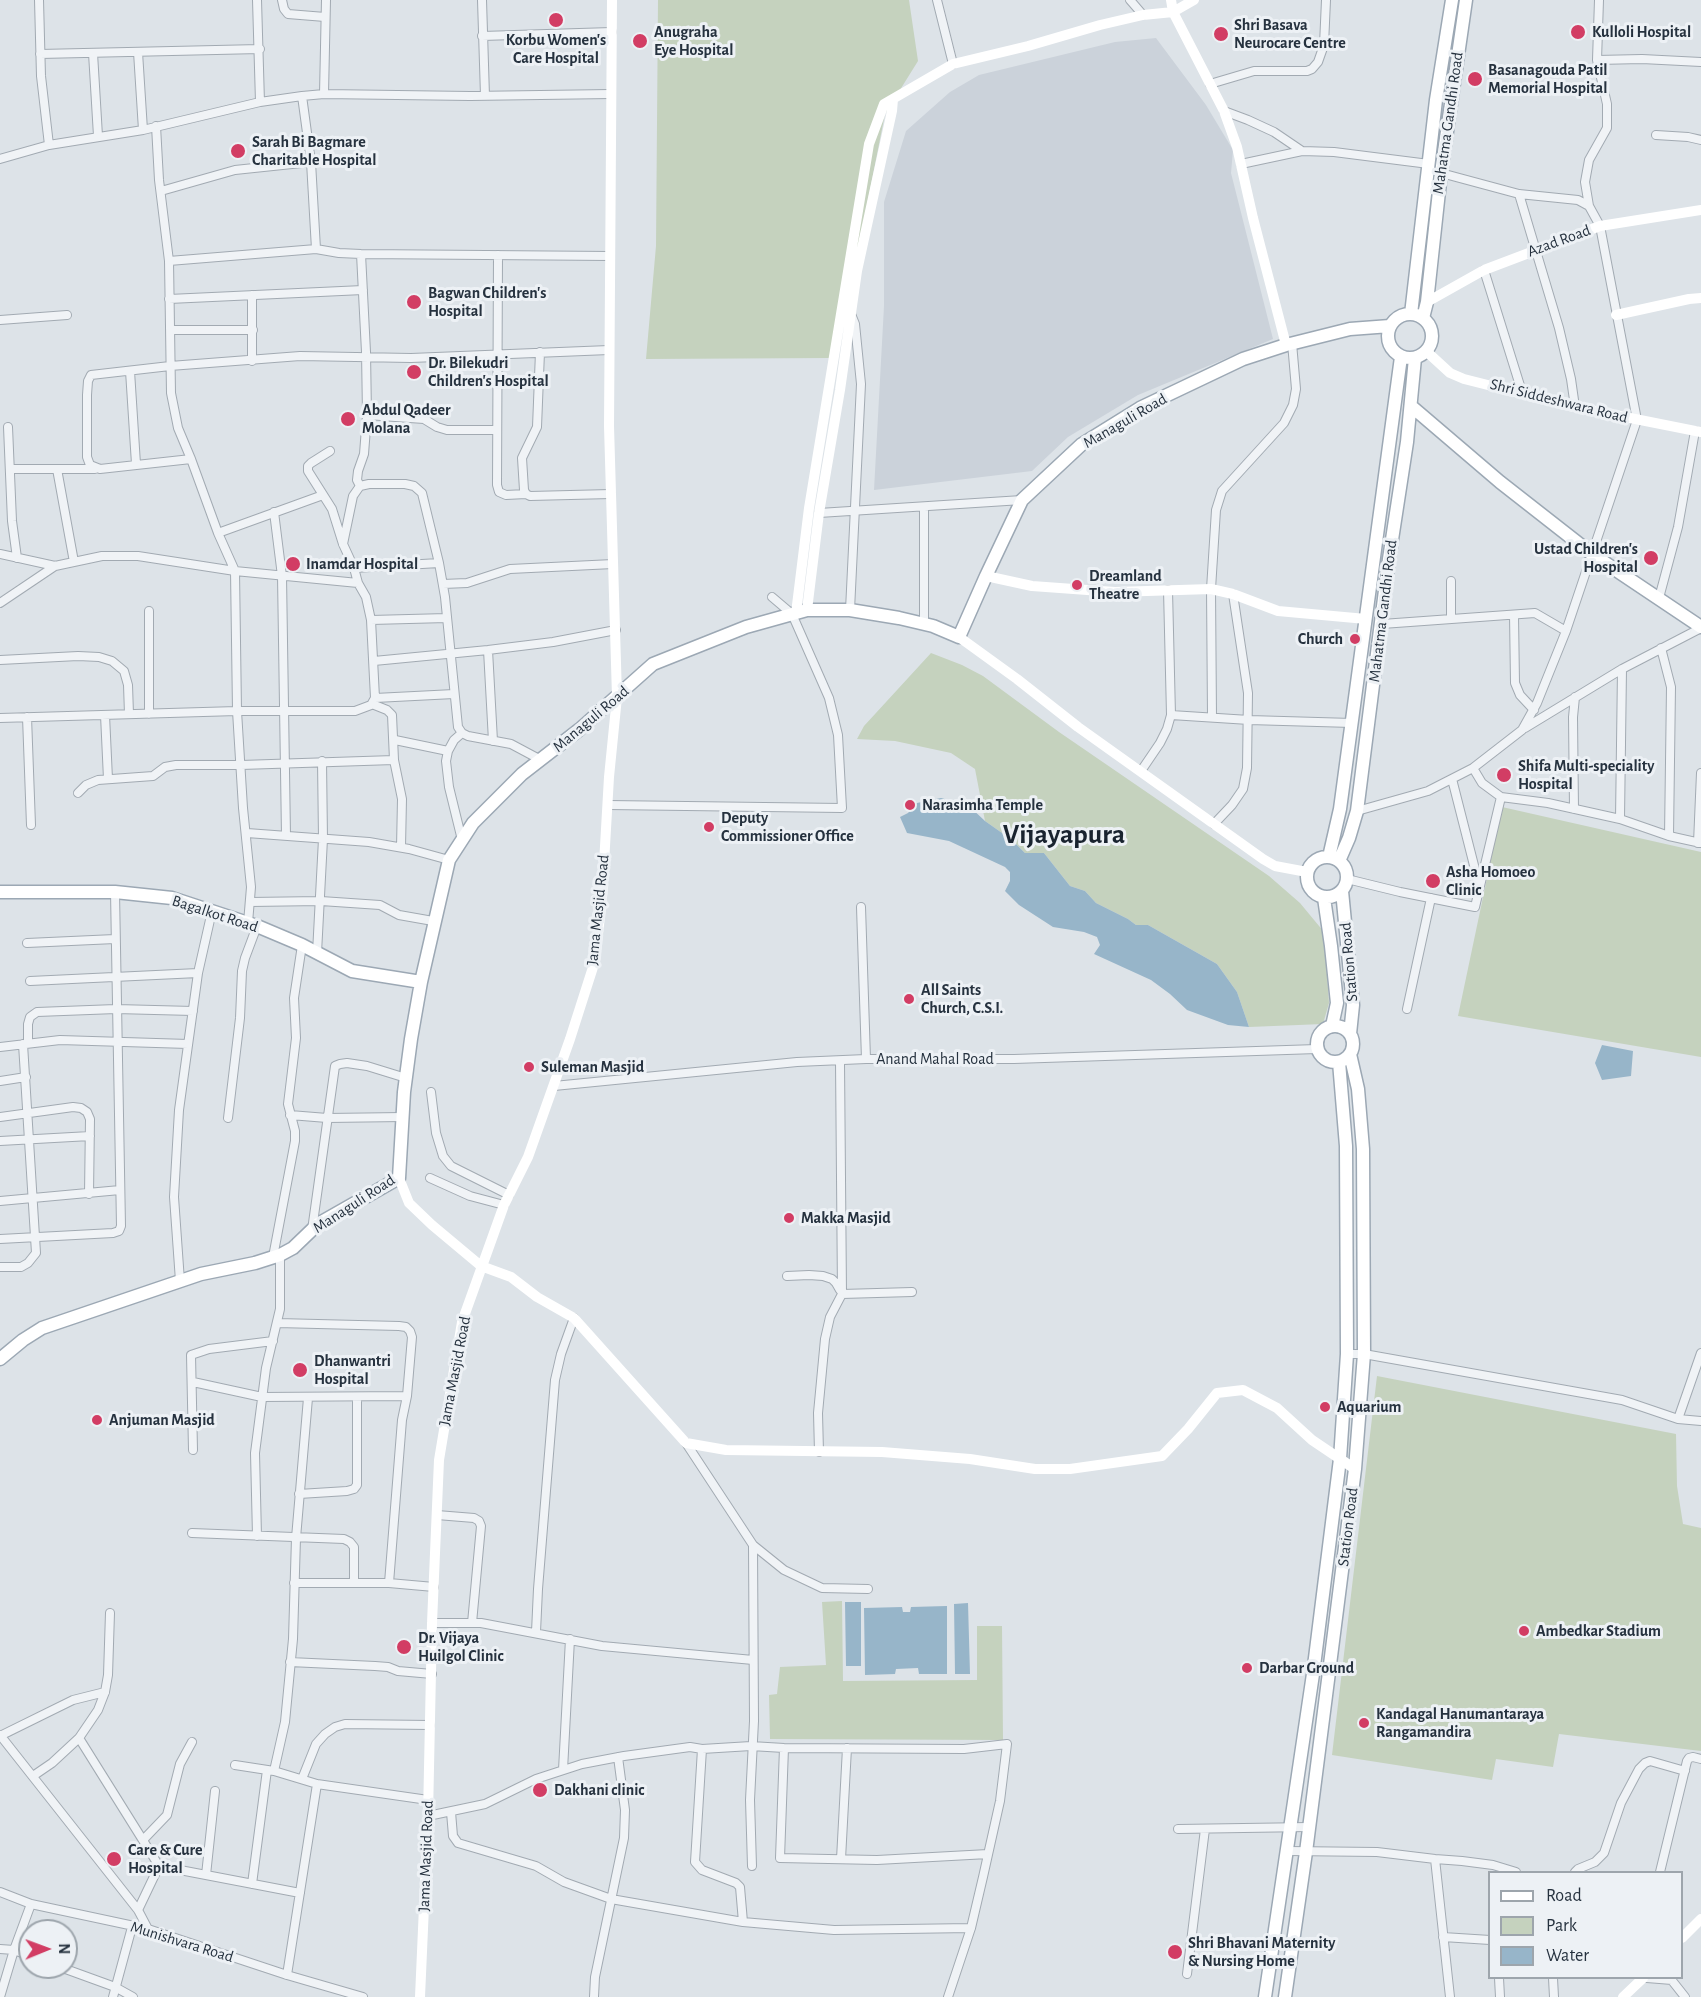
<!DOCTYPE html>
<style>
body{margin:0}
#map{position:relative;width:1701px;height:1997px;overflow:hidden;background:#dde3e8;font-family:"Alegreya Sans",sans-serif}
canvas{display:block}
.legend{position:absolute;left:1488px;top:1871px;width:195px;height:108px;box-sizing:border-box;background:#edf1f5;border:2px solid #9da5ac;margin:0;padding:8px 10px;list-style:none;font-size:18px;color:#26323f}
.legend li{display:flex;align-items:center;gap:12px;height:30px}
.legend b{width:30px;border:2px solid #9da5ac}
.north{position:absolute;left:18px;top:1919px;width:60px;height:60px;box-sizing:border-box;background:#edf1f5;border:2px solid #9da5ac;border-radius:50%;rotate:89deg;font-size:16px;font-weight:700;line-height:24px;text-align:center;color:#26323f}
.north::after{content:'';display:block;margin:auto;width:21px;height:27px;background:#d23d64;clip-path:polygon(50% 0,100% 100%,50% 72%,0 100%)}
</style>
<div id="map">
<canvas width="1701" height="1997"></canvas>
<ul class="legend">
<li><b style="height:8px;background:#fff"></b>Road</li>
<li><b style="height:16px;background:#c5d2be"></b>Park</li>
<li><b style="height:16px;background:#97b5c9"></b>Water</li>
</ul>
<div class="north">N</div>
</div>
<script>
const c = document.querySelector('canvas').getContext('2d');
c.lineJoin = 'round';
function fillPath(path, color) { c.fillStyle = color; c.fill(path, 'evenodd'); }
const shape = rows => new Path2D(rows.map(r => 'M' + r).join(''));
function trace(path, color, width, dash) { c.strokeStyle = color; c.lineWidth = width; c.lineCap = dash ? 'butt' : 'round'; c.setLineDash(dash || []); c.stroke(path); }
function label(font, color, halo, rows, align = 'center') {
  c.font = font + ' "Alegreya Sans",sans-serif'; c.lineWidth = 6; c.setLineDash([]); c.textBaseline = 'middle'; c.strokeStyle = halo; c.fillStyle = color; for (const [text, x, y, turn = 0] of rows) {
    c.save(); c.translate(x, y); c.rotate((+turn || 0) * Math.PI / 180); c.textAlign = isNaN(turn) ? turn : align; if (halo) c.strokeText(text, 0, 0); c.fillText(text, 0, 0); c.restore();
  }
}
const built = shape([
 [1156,38,1206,105,1233,150,1231,173,1273,339,1138,395,1068,437,1032,471,874,490,884,306,884,202,906,131,950,92,979,75,1115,42]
]);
const green = shape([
 [658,0,909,0,918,61,885,114,852,280,830,358,646,359,656,246],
 [931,653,962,665,983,676,1059,732,1269,876,1300,903,1324,932,1329,1003,1323,1024,1249,1027,1237,992,1217,964,1148,925,1136,925,1128,919,1096,903,1085,891,1070,886,1044,853,1025,853,1012,840,985,821,975,769,951,753,895,741,857,739,864,726],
 [1502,807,1701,852,1701,1057,1458,1016],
 [1377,1376,1676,1434,1677,1486,1683,1524,1701,1528,1701,1751,1559,1734,1553,1767,1496,1759,1492,1780,1332,1755],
 [842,1601,843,1681,977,1680,977,1626,1002,1626,1003,1740,770,1739,769,1695,777,1694,780,1667,826,1665,822,1602]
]);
const water = shape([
 [941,798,969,806,985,821,1012,840,1025,853,1044,853,1070,886,1085,891,1096,903,1128,919,1136,925,1148,925,1217,964,1237,992,1249,1027,1228,1025,1187,1010,1170,994,1151,980,1094,954,1100,945,1097,937,1084,932,1053,927,1019,905,1005,891,1010,881,1010,872,1005,867,949,841,907,833,900,817,908,813,917,803],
 [1602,1045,1633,1051,1631,1076,1602,1080,1595,1063],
 [845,1602,861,1602,861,1666,846,1666],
 [968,1603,970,1674,955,1674,954,1604],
 [947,1606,947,1674,919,1674,918,1668,896,1669,895,1674,865,1675,864,1608,902,1607,903,1612,910,1612,911,1607]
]);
const street = shape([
 [39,0,41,76,49,145],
 [257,0,260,102],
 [282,0,284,9,288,14,325,17],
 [482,0,485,96],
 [937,0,953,64],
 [1130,0,1143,15],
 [482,36,612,32],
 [138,52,143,130],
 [93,53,98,136],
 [40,54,260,49],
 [1597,60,1642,59,1701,62],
 [1210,84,1254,71,1307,71,1312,69,1318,62,1324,45,1326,0],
 [324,94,326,0],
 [1224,111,1248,120,1274,132,1302,151],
 [156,126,159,180,169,261,171,393,178,428,191,459,218,533,235,571,237,711,243,808,251,887,248,923],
 [1656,135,1688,137,1701,140],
 [0,159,49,145,143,130,260,102,302,96,324,94,470,96,611,94],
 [1241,164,1302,151,1334,152,1429,164],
 [1441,173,1519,194,1578,200,1589,206],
 [161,191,235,170,311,162],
 [1519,194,1559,328,1571,379,1575,407],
 [316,249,339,253,361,254,610,256],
 [498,255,497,485,499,492,506,495,526,494],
 [169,261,316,249,311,162,302,96],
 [1484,270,1522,392],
 [169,299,363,290],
 [0,320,67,315],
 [171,330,253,330],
 [540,352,537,427,522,458,524,490,526,494,530,496,611,494],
 [252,361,252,295],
 [130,371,136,464],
 [367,415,424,419,437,427,447,430,497,430],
 [8,427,12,521,17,558],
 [330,451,311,463,308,466,308,471,332,509,343,544,354,568,358,583],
 [191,459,100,469,90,465,87,457,87,395,88,381,91,375,170,366,300,356,411,358,609,350],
 [10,469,95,469],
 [57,469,74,562],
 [360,486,357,480,358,471,364,454,367,415,366,352,361,254],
 [924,507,924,624],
 [274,512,282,576,286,836],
 [819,513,1022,500],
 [218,533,323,495],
 [343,544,353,496,360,486,369,484,405,484,414,486,422,493,439,563,445,597,458,727,462,733,468,736,511,744,541,760],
 [0,554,55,566,102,556,138,556,235,571,358,583,366,597,371,620,375,698,371,705,355,711,237,711,0,718],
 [354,568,439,563],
 [443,584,467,583,510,569,613,564],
 [1659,598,1678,527,1695,431],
 [0,603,55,566],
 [850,610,861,384,855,324,851,314],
 [149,611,149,714],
 [1514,615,1515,683,1520,695,1534,710],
 [1451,619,1451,581],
 [371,620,447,618],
 [1382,624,1535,613,1566,631],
 [1661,648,1671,687,1669,836],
 [488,650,493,741],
 [0,660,78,656,99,657,112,661,124,671,128,685,129,714],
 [374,661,488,650,553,642,616,630],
 [375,698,454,694],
 [105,715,108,779],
 [1171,715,1249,720,1352,723],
 [27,717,31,825],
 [1212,717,1211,589,1216,510,1222,491,1284,423,1293,405,1296,389,1292,343],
 [1525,728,1622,669,1701,628],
 [395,740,448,751],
 [394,760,402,799,401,847],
 [1141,771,1160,743,1167,729,1171,715,1168,590],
 [1452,779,1479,885],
 [78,793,86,785,98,780,153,776,165,767,176,765,241,765,394,760,392,715,387,710,372,704],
 [1501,797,1548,803,1620,819,1669,836,1701,843],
 [608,805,842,808,838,735,829,698,792,614,772,597],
 [1574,809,1573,717,1575,697],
 [1357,811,1428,791,1473,768,1522,730,1537,703,1566,631,1637,420,1600,226,1589,206,1585,182,1589,160,1607,128,1607,104,1597,60,1599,0],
 [1620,819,1622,669],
 [1214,824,1232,805,1243,789,1247,768,1248,693,1233,594],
 [247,833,369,842,409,849,449,860],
 [462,840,449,787,446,761,448,751,454,740,462,733],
 [1698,843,1701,773],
 [1347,879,1400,892,1475,907,1501,797,1482,783,1473,768],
 [250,902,321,901,380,905,399,915,433,921],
 [861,907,866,1059],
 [27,943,115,939],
 [317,953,323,839,322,761],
 [30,981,198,973],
 [1407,1009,1431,898],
 [28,1043,28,1024,30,1017,37,1012,116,1009,193,1011],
 [0,1047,60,1040,188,1044],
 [0,1081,26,1077],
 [554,1086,797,1062,866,1059,1014,1059,1317,1049],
 [431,1092,436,1133,443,1156,451,1166,509,1195],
 [290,1115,327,1118,403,1117],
 [0,1117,73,1107,81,1108,87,1112,90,1119,89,1194],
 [228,1118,240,1018,242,971,245,958,257,926],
 [0,1141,90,1136],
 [430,1178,470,1196,504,1205],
 [0,1201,120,1190],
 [312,1230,335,1066,340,1064,347,1063,367,1066,406,1078],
 [0,1239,113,1233,119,1231,121,1226,115,892],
 [273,1257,295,1141,295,1131,288,1104,296,1038,294,998,302,945],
 [0,1267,21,1267,28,1263,36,1253,23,1044],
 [787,1276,809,1275,823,1276,832,1279,836,1283,840,1290],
 [180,1281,174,1197,179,1110,198,973,212,911],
 [842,1294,912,1292],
 [277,1323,399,1326,406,1327,410,1331,412,1337,407,1396,402,1420,389,1583],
 [1347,1354,1364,1354,1622,1400,1678,1419,1701,1421],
 [193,1382,262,1397,407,1396],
 [1678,1419,1701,1353],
 [686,1443,753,1545,754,1721,750,1800,752,1866],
 [193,1450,191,1355,209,1349,273,1341],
 [819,1452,818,1413,825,1339,830,1317,842,1294,840,1062],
 [299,1494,347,1491,354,1489,357,1485,357,1397],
 [437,1515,474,1518,479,1521,481,1526,472,1623],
 [192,1533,344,1539,350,1542,354,1547,354,1583],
 [257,1536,255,1453,266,1368,280,1309,280,1255],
 [753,1545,784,1570,822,1588,868,1589],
 [294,1583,389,1583,434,1587],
 [432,1623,481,1623,602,1646,753,1660],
 [536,1632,538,1589,555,1380,561,1354,574,1318],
 [290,1662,375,1666,388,1667,398,1671,432,1674],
 [0,1735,138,1910,148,1929],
 [0,1736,73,1700,105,1692],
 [79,1738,159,1866],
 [784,1748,780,1858,877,1860,988,1854],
 [702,1749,695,1862,702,1870,736,1883,740,1887,743,1922],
 [235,1765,274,1771,317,1784,428,1800],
 [563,1770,570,1639],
 [274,1771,285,1722,293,1639,296,1538,308,1398],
 [33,1776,52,1763,79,1738,98,1710,105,1692,108,1675,110,1613],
 [302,1779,316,1744,325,1734,335,1727,345,1724,430,1725],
 [451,1812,453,1836,458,1843,536,1866,564,1882,611,1899,743,1922,834,1930,971,1928],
 [428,1816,485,1804,536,1779,582,1764,624,1756,690,1747,702,1749,751,1746,784,1748,964,1749,1007,1744,1000,1801,983,1877,971,1928,948,1997],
 [1178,1829,1309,1827],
 [143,1840,167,1815,180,1764,192,1742],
 [1288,1851,1377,1852,1435,1859,1462,1861,1493,1865,1516,1872],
 [841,1859,847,1748],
 [1435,1859,1450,1997],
 [1575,1872,1578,1869,1595,1862,1604,1853,1621,1803,1639,1769,1645,1763,1650,1761,1685,1771],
 [1660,1872,1687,1761,1689,1758,1693,1757,1701,1759],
 [206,1875,215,1791],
 [252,1884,267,1770],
 [0,1892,31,1904,148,1929,287,1975,363,1997],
 [138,1910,159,1866,300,1893],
 [1443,1937,1490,1940],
 [0,1949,14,1950,30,1956],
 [60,1967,115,1987,133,1997],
 [1187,1974,1205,1829],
 [287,1975,317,1784],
 [1499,1978,1500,1997],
 [1553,1978,1554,1997],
 [1647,1978,1672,1980],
 [1670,1978,1685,1997],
 [0,1997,14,1950,31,1904],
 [113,1997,132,1927],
 [594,1997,595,1977,624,1838,625,1810,618,1757]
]);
const secondary = shape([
 [1171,0,1173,12,1224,111,1237,147,1253,218,1286,345],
 [1427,302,1484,270,1600,226,1701,210],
 [1616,315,1689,299,1701,298],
 [1426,351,1450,373,1464,379,1575,407,1701,432],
 [986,576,1032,586,1115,592,1211,589,1233,594,1278,611,1366,619],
 [807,610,819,513,840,390,857,271,892,111,893,99],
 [796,613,809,508,869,144,884,104,953,64,1028,46,1100,25,1143,15,1173,12,1194,0],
 [959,637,1017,679,1078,727,1263,859,1275,866,1307,872],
 [399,1178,409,1203,432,1225,481,1266,511,1277,537,1297,574,1318,686,1443,726,1450,882,1452,970,1459,1035,1469,1070,1469,1162,1456,1188,1429,1217,1393,1243,1390,1277,1408,1312,1440,1355,1469],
 [1682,1938,1701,1919],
 [420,1997,428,1816,432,1623,439,1460,462,1322,504,1205,528,1157,570,1039,595,961,602,898,609,777,617,697,609,426,612,0],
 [1623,1997,1643,1978]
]);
const primary = shape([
 '1388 336a22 22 0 1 1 44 0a22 22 0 1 1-44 0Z',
 [1411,314,1436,100,1452,0],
 [1423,318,1427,302,1441,173,1466,0],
 [1411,406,1500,482,1592,554,1701,627],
 '1307 877a20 20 0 1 1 40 0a20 20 0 1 1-40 0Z',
 [1329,857,1340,809,1401,357],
 [1339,861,1349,838,1357,811,1389,559,1407,442,1415,358],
 [1342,891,1353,1005,1350,1034],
 [0,892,115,892,172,898,257,926,302,945,352,971,421,982],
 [1324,898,1331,946,1337,1003,1332,1026],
 '1317 1044a18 18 0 1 1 36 0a18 18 0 1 1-36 0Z',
 [0,1359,23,1340,42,1328,201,1274,255,1263,280,1255,293,1248,318,1224,399,1178,404,1092,411,1039,421,982,449,860,473,823,522,774,580,729,653,664,746,627,807,610,850,610,899,618,933,626,959,637,986,576,1022,500,1082,444,1140,408,1243,359,1286,345,1350,329,1390,326],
 [1265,1997,1313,1674,1340,1459,1347,1354,1346,1146,1339,1062],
 [1285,1997,1306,1852,1355,1469,1364,1354,1363,1149,1358,1089,1350,1054]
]);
const markers = [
 [556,20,8,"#d23d64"],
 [1578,32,8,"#d23d64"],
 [1221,34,8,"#d23d64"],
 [640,41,8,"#d23d64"],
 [1475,79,8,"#d23d64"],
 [238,151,8,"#d23d64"],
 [414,302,8,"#d23d64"],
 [414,372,8,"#d23d64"],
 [348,419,8,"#d23d64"],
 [1651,558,8,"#d23d64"],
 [293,564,8,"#d23d64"],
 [1077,585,6,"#d23d64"],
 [1355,639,6,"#d23d64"],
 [1504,775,8,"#d23d64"],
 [910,805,6,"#d23d64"],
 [709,827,6,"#d23d64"],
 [1433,881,8,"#d23d64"],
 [909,999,6,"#d23d64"],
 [529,1067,6,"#d23d64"],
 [789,1218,6,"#d23d64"],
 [300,1370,8,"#d23d64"],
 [1325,1407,6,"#d23d64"],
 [97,1420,6,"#d23d64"],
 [1524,1631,6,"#d23d64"],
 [404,1647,8,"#d23d64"],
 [1247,1668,6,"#d23d64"],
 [1364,1723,6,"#d23d64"],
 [540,1790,8,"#d23d64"],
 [114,1859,8,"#d23d64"],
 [1175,1952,8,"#d23d64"]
];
const poiNames = [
 ["Shri Basava",1234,25],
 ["Neurocare Centre",1234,43],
 ["Anugraha",654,32],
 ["Eye Hospital",654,50],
 ["Kulloli Hospital",1592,32],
 ["Korbu Women's",556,40,"center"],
 ["Care Hospital",556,58,"center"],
 ["Basanagouda Patil",1488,70],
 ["Memorial Hospital",1488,88],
 ["Sarah Bi Bagmare",252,142],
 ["Charitable Hospital",252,160],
 ["Bagwan Children's",428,293],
 ["Hospital",428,311],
 ["Dr. Bilekudri",428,363],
 ["Children's Hospital",428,381],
 ["Abdul Qadeer",362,410],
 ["Molana",362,428],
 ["Ustad Children's",1638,549,"right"],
 ["Hospital",1638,567,"right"],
 ["Inamdar Hospital",306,564],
 ["Dreamland",1089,576],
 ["Theatre",1089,594],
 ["Church",1343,639,"right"],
 ["Shifa Multi-speciality",1518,766],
 ["Hospital",1518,784],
 ["Narasimha Temple",922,805],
 ["Deputy",721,818],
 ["Commissioner Office",721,836],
 ["Asha Homoeo",1446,872],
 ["Clinic",1446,890],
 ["All Saints",921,990],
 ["Church, C.S.I.",921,1008],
 ["Suleman Masjid",541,1067],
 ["Makka Masjid",801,1218],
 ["Dhanwantri",314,1361],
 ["Hospital",314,1379],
 ["Aquarium",1337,1407],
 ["Anjuman Masjid",109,1420],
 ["Ambedkar Stadium",1536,1631],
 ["Dr. Vijaya",418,1638],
 ["Huilgol Clinic",418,1656],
 ["Darbar Ground",1259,1668],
 ["Kandagal Hanumantaraya",1376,1714],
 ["Rangamandira",1376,1732],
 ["Dakhani clinic",554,1790],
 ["Care & Cure",128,1850],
 ["Hospital",128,1868],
 ["Shri Bhavani Maternity",1188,1943],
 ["& Nursing Home",1188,1961]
];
const streetNames = [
 ["Mahatma Gandhi Road",1448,123,-82],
 ["Azad Road",1559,241,-20],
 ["Shri Siddeshwara Road",1559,401,14],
 ["Managuli Road",1125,421,-30],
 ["Mahatma Gandhi Road",1383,611,-83],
 ["Managuli Road",591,719,-40],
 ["Jama Masjid Road",598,910,-84],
 ["Bagalkot Road",215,914,18],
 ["Station Road",1349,962,-95],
 ["Anand Mahal Road",935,1059],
 ["Managuli Road",354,1204,-33],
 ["Jama Masjid Road",455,1371,-79],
 ["Station Road",1348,1527,-83],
 ["Jama Masjid Road",426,1856,-88],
 ["Munishvara Road",182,1942,17]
];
const townNames = [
 ["Vijayapura",1064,835]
];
fillPath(built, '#cbd2da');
fillPath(green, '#c5d2be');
fillPath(water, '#97b5c9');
trace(street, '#a2aab2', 10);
trace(primary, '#9ca8b4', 15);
trace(street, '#f0f3f6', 8);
trace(secondary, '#fff', 10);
trace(primary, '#fff', 12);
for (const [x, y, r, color] of markers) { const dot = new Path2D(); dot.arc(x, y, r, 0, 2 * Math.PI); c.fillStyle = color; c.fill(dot); trace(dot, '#edf1f5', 2); }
label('bold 16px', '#26323f', '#edf1f5', poiNames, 'left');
label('16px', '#26323f', '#edf1f5', streetNames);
label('bold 28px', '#19232f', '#edf1f5', townNames);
</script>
